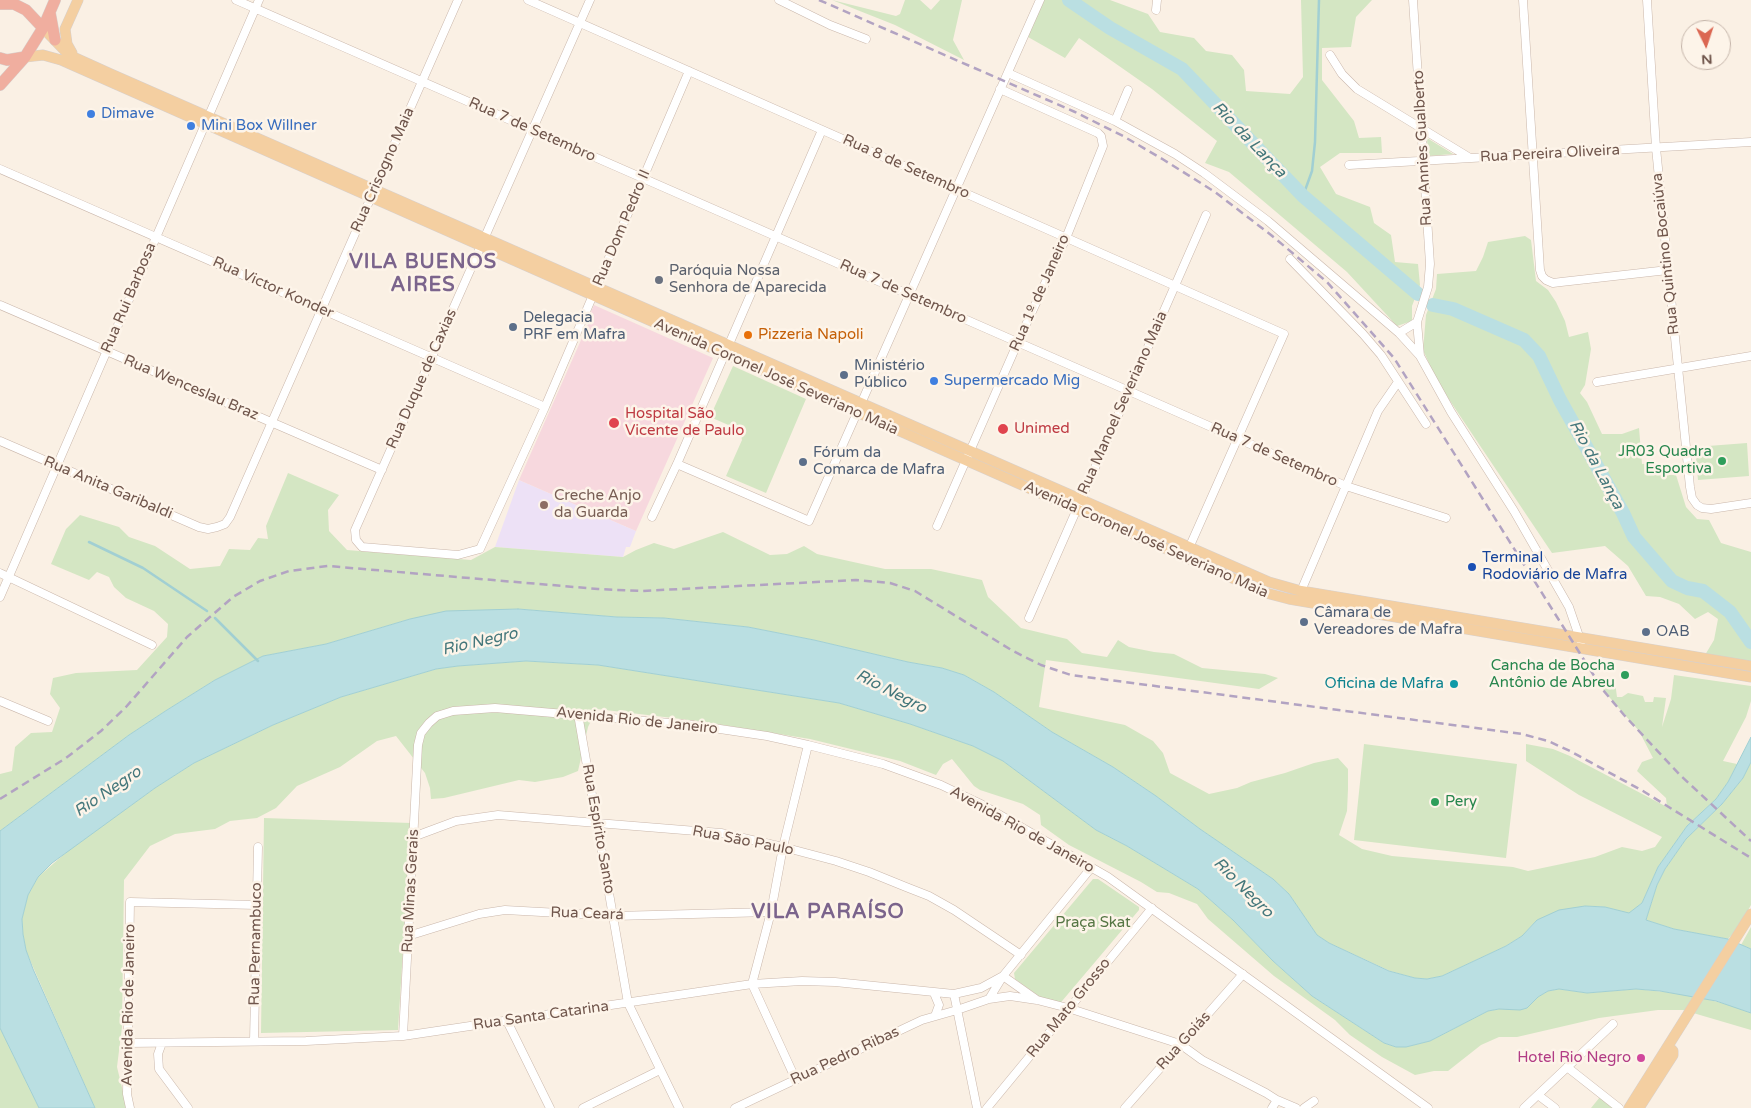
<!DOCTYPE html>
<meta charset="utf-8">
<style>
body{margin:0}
#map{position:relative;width:1751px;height:1108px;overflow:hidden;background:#faf0e4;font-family:"Varela Round",sans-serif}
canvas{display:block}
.north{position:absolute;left:1681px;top:20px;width:50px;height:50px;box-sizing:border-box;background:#fdf4e9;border:1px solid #c5b5aa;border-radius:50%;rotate:176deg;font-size:14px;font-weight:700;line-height:20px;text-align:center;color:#70564c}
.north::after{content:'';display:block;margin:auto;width:18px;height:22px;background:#db6752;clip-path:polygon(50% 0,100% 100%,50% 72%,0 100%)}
</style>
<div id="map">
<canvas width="1751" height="1108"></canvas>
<div class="north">N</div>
</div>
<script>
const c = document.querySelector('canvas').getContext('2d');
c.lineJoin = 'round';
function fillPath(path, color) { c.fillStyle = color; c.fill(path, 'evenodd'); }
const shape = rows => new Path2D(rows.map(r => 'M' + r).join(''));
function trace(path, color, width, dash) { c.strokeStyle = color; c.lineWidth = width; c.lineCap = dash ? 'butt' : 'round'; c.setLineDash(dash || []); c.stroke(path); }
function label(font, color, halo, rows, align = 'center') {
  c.font = font + ' "Varela Round",sans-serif'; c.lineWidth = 5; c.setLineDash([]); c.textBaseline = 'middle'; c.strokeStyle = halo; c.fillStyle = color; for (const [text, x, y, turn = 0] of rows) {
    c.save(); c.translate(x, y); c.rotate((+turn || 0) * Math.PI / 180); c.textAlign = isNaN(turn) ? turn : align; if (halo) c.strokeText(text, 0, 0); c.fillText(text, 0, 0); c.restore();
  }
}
const education = shape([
 [519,480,636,531,630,547,626,547,623,557,495,547]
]);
const medical = shape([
 [594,305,713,358,636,531,519,480,589,322,587,321]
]);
const green = shape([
 [832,0,896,16,900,14,905,0,920,0,931,10,940,0,962,0,953,40,964,60,895,25],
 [1044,0,1110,0,1148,14,1160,32,1194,38,1206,51,1232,55,1244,70,1246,91,1290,94,1303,77,1301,0,1372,0,1356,17,1351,47,1322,48,1322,80,1354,121,1359,138,1381,137,1382,153,1340,153,1320,167,1336,194,1370,207,1374,223,1391,235,1395,262,1418,264,1420,285,1412,306,1412,321,1397,326,1347,272,1229,172,1205,163,1217,141,1152,89,1079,38,1065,58,1028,37],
 [1427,138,1453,154,1428,156],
 [1525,236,1531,240,1536,281,1548,290,1556,302,1565,321,1569,337,1588,332,1591,349,1585,385,1580,393,1587,402,1602,434,1622,434,1639,428,1642,464,1658,463,1661,466,1662,475,1676,475,1686,507,1697,519,1709,520,1721,543,1751,552,1751,662,1705,655,1714,640,1718,619,1708,612,1695,619,1679,604,1660,597,1646,596,1628,566,1605,546,1552,553,1438,383,1423,350,1426,315,1436,289,1437,274,1476,271,1483,257,1488,242],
 [733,366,806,399,766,493,726,476,742,440,740,430,710,417],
 [1747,443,1749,476,1698,480,1695,447],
 [288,473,339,495,328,510,329,531,347,550,471,560,495,547,623,557,636,550,654,543,674,549,723,532,770,555,787,554,804,546,817,554,885,569,931,569,982,580,988,597,1021,628,1067,639,1082,653,1107,657,1118,640,1129,647,1154,652,1174,654,1202,668,1265,674,1278,678,1259,689,1046,660,1039,707,1125,725,1153,741,1163,753,1170,773,1209,794,1237,788,1251,782,1285,773,1314,763,1338,758,1348,769,1348,789,1347,811,1339,835,1362,849,1392,856,1513,867,1528,871,1595,857,1622,847,1642,851,1655,847,1662,837,1579,795,1526,761,1526,744,1553,749,1570,756,1667,807,1666,798,1637,771,1642,762,1653,758,1639,731,1603,690,1604,685,1608,681,1615,682,1617,697,1622,697,1628,693,1643,696,1645,702,1653,702,1654,697,1666,698,1662,727,1671,699,1674,675,1751,686,1751,701,1746,717,1723,761,1737,764,1728,782,1716,799,1687,826,1658,867,1642,903,1629,914,1605,907,1585,906,1537,920,1522,936,1506,946,1442,976,1427,979,1415,978,1390,971,1329,943,1317,935,1289,894,1273,879,1200,829,1156,796,1113,767,1052,732,994,692,964,675,942,668,908,662,814,640,748,627,664,618,617,617,518,609,410,619,326,644,263,656,215,680,167,710,129,735,0,831,0,774,12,771,15,747,31,733,52,732,60,708,50,694,53,678,76,673,137,670,167,637,168,624,154,611,126,598,114,587,109,577,97,572,89,580,51,564,66,529,80,515,119,527,129,537,155,546,190,569,220,566,229,549,250,550,258,538,268,539,266,526],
 [526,661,598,665,839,703,910,724,973,746,1003,761,1096,830,1127,846,1198,889,1233,920,1273,961,1312,996,1384,1043,1396,1047,1406,1047,1430,1041,1488,1011,1499,1009,1527,1008,1538,997,1548,991,1559,989,1587,993,1636,989,1685,994,1730,1005,1751,1013,1751,1030,1683,1010,1658,1010,1599,1018,1517,1037,1499,1037,1481,1045,1448,1071,1434,1071,1415,1075,1382,1057,1350,1035,1335,1020,1274,976,1208,919,1197,904,1169,893,1157,892,1141,882,1069,845,1041,825,1040,815,1023,804,980,790,974,786,952,759,943,764,936,775,900,761,810,739,698,721,597,709,588,727,578,771,563,777,535,782,519,780,444,798,431,799,430,788,425,773,396,736,377,741,340,767,297,786,276,808,257,818,230,821,215,829,175,834,150,846,124,880,122,1027,117,1067,127,1108,95,1108,26,951,23,934,22,919,28,895,38,877,69,850,155,788,194,763,273,725,341,697,436,669,458,666],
 [1364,744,1517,764,1506,858,1354,840],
 [1751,762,1751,905,1738,928,1728,939,1674,929,1646,920,1657,885,1665,869,1686,839,1722,804,1743,778],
 [264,818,411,823,398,1030,261,1033],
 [1093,879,1098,879,1139,907,1139,910,1057,1007,1054,1007,1015,979,1014,973],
 [1751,927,1751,949,1741,945],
 [0,1028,39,1108,0,1108],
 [1600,1097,1614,1108,1591,1108]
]);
const water = shape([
 [518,609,617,617,664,618,748,627,814,640,908,662,942,668,964,675,994,692,1052,732,1113,767,1156,796,1200,829,1273,879,1289,894,1317,935,1329,943,1389,971,1415,978,1427,979,1442,976,1506,946,1522,936,1537,920,1559,910,1585,906,1605,907,1629,913,1642,903,1658,867,1687,826,1716,799,1728,782,1751,737,1751,762,1743,778,1722,804,1686,839,1665,869,1657,885,1646,920,1674,929,1728,939,1751,949,1751,1013,1716,1001,1660,991,1636,989,1587,993,1559,989,1548,991,1538,997,1527,1008,1520,1010,1499,1009,1488,1011,1430,1041,1406,1047,1396,1047,1384,1043,1312,996,1273,961,1233,920,1198,889,1127,846,1096,830,1003,761,973,746,910,724,839,703,598,665,526,661,458,666,436,669,341,697,273,725,194,763,155,788,52,863,38,877,28,895,22,919,23,934,26,950,33,969,95,1108,39,1108,0,1028,0,831,129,735,167,710,215,680,263,656,326,644,410,619,446,611,518,609]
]);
const stream = shape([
 [1303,196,1312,171,1315,142,1319,0],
 [89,542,143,568,207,611],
 [215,618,258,661]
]);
const river = shape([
 [1069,0,1110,28,1182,69,1303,196,1418,294],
 [1433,305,1453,309,1524,340,1539,356,1560,400,1623,513,1634,537,1672,581,1687,588,1703,591,1730,612,1751,642]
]);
const minor = shape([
 [236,0,1346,486,1446,518],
 [528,0,1284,334,1189,548],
 [590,0,355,530,356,540,362,547,458,555,480,549,545,407,689,71],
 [779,0,830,25,866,39],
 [1413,0,1430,264,1428,287,1417,322,1420,356],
 [1523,0,1540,270,1542,276,1546,280,1553,283,1561,282,1668,270],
 [1647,0,1656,148,1690,487,1692,498,1697,505,1702,508,1711,509,1751,503],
 [1156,10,1157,0],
 [1330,55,1342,74,1357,89,1470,158],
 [1008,73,1115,121,1175,154,1204,173,1268,221,1399,333,1420,356,1451,412,1514,511,1569,607,1581,642],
 [1115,121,1128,90],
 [1349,165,1751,142],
 [0,169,545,407],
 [1290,259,1363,334,1381,355,1426,424],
 [0,305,382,470],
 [1399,333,1417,322],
 [1597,382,1751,356],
 [0,441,199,527,208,529,217,527,225,524,230,517,458,0],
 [677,464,809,521,1040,0],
 [652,517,677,464,822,130],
 [937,526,1018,342,1066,238,1103,146,1101,136,1098,133,1000,89],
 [0,573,152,645],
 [1301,591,1378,411,1398,382],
 [0,597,259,0],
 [1029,618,1206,215],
 [0,701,48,721],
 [578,714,628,1003,679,1108],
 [413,837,456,821,498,815,721,833,783,847,836,861,869,872,906,887,929,896,954,910,1021,955],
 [408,936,479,914,505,910,614,916,771,912],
 [934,993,939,1005,935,1016],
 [954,994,977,1108],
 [989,999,1003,976,1091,868],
 [507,1021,550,1108],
 [403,1036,418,745,421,733,429,723,437,716,453,711,495,708,693,725,767,736,808,745,883,764,941,785,979,803,1108,877,1428,1108],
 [254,1041,258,847],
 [128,1043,306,1041,403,1036,752,984,802,981,835,982,954,994,981,988,1003,976,1037,1000],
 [162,1043,158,1054,159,1069,188,1108],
 [1567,1067,1619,1108],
 [796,1080,752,984,771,912,783,847,808,745],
 [1538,1095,1555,1108],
 [1277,1100,1296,1108],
 [130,1108,127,1094,130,902,257,905],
 [583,1108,660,1070],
 [735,1108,922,1020,957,1010,989,999,1010,996,1037,1000,1068,1008,1180,1044,1202,1060,1266,1093,1277,1100,1272,1108],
 [987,1108,1152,908],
 [1125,1108,1243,974],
 [1304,1108,1314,1101],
 [1524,1108,1613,1024]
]);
const major = shape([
 [43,28,69,55,111,74,1269,582,1301,591,1751,666],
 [72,53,67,44,65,29,78,0],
 [25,57,43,55,61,60,1266,593,1289,599,1751,677],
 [1629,1108,1751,914],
 [1639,1108,1673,1055,1673,1051,1668,1046]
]);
const highway = shape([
 [0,4,14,4,26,10,43,28],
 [50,13,55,40],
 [0,58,7,60,25,57],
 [0,85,25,57,43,28,55,0]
]);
const rail = shape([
 [819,0,1075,112,1123,136,1164,160,1215,192,1271,235,1327,282,1394,358,1603,690,1624,715,1680,775,1751,841],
 [0,799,66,758,101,731,126,707,187,637,233,597,260,581,289,571,328,566,598,589,641,591,856,580,890,583,915,591,1013,651,1041,665,1071,675,1522,734,1548,741,1570,751,1643,791,1751,858]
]);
const markers = [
 [91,114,5,"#3f7fe0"],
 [191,126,5,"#3f7fe0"],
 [659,280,5,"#6b7280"],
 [513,327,5,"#5c6f8a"],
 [748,335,5,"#e8710a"],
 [844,375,5,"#5c6f8a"],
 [934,381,5,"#3f7fe0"],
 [614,423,6,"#e0444e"],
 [1003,429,6,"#e0444e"],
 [1722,461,5,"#2e9e5b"],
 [803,462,5,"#5c6f8a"],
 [544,505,5,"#8d6e63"],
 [1472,567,5,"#1a4fb4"],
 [1304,622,5,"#5c6f8a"],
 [1646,632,5,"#5c6f8a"],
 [1625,675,5,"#2e9e5b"],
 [1454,684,5,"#0f9aa8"],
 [1435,802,5,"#2e9e5b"],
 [1641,1058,5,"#d1479c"]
];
const shopNames = [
 ["Dimave",101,114],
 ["Mini Box Willner",201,126],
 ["Supermercado Mig",944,381]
];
const streetNames = [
 ["Rua 7 de Setembro",532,130,24],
 ["Rua Annies Gualberto",1423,148,-93],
 ["Rua Pereira Oliveira",1550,154,-3],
 ["Rua 8 de Setembro",906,167,24],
 ["Rua Crisogno Maia",383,170,-66],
 ["Rua Dom Pedro II",622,228,-67],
 ["Rua Quintino Bocaiúva",1666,254,-96],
 ["Rua Victor Konder",273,288,24],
 ["Rua 7 de Setembro",903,292,24],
 ["Rua 1º de Janeiro",1040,293,-66],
 ["Rua Rui Barbosa",129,298,-67],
 ["Avenida Coronel José Severiano Maia",776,377,24],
 ["Rua Duque de Caxias",422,379,-66],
 ["Rua Wenceslau Braz",191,388,23],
 ["Rua Manoel Severiano Maia",1123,403,-66],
 ["Rua 7 de Setembro",1274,455,24],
 ["Rua Anita Garibaldi",108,488,23],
 ["Avenida Coronel José Severiano Maia",1146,540,24],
 ["Avenida Rio de Janeiro",637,721,6],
 ["Rua Espírito Santo",598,829,80],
 ["Avenida Rio de Janeiro",1022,830,29],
 ["Rua São Paulo",743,841,11],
 ["Rua Minas Gerais",411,891,-87],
 ["Rua Ceará",587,914,2],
 ["Rua Pernambuco",256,944,-89],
 ["Avenida Rio de Janeiro",129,1005,-89],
 ["Rua Mato Grosso",1069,1008,-51],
 ["Rua Santa Catarina",541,1016,-8],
 ["Rua Goiás",1184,1041,-48],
 ["Rua Pedro Ribas",845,1056,-25]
];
const worshipNames = [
 ["Paróquia Nossa",669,271],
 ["Senhora de Aparecida",669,288]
];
const serviceNames = [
 ["Delegacia",523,318],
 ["PRF em Mafra",523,335],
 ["Ministério",854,366],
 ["Público",854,383],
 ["Fórum da",813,453],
 ["Comarca de Mafra",813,470],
 ["Câmara de",1314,613],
 ["Vereadores de Mafra",1314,630],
 ["OAB",1656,632]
];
const foodNames = [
 ["Pizzeria Napoli",758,335]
];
const healthNames = [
 ["Hospital São",625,414],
 ["Vicente de Paulo",625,431],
 ["Unimed",1014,429]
];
const leisureNames = [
 ["JR03 Quadra",1712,452],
 ["Esportiva",1712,469],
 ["Cancha de Bocha",1615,666],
 ["Antônio de Abreu",1615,683],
 ["Pery",1445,802,"left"]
];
const educationNames = [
 ["Creche Anjo",554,496],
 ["da Guarda",554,513]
];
const transitNames = [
 ["Terminal",1482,558],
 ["Rodoviário de Mafra",1482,575]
];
const cultureNames = [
 ["Oficina de Mafra",1444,684]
];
const parkNames = [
 ["Praça Skat",1093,923]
];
const hotelNames = [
 ["Hotel Rio Negro",1631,1058]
];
const waterNames = [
 ["Rio da Lança",1249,140,46],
 ["Rio da Lança",1596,465,62],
 ["Rio Negro",480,642,-13],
 ["Rio Negro",891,692,27],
 ["Rio Negro",108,792,-34],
 ["Rio Negro",1243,888,45]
];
const districtNames = [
 ["VILA BUENOS",423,263],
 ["AIRES",423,286],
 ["VILA PARAÍSO",828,913]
];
fillPath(education, '#ede1f6');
fillPath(medical, '#f7d8de');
fillPath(green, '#d4e6c3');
fillPath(water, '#badfe2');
trace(water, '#a1cfd3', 1);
trace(stream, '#a1cfd3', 2.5);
trace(river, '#badfe2', 14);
trace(minor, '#cab7ab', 9);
trace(major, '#d7d0cd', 11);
trace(highway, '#d7d0cd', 12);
trace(minor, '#fff', 8);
trace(major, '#f4cfa1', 10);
trace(highway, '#f0ae9f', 11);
trace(rail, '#b2a3c2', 2.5, [8, 5]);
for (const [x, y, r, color] of markers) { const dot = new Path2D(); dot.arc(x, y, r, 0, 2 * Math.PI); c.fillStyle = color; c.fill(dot); trace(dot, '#fdf4e9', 2); }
label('15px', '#366cbe', '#fdf4e9', shopNames, 'left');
label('15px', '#70564c', '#fdf4e9', streetNames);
label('15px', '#5b616d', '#fdf4e9', worshipNames, 'left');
label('15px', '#4e5e75', '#fdf4e9', serviceNames, 'left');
label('15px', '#c56008', '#fdf4e9', foodNames, 'left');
label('15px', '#be3a42', '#fdf4e9', healthNames, 'left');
label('15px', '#27864d', '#fdf4e9', leisureNames, 'right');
label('15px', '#785e54', '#fdf4e9', educationNames, 'left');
label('15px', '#164399', '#fdf4e9', transitNames, 'left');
label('15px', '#0d838f', '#fdf4e9', cultureNames, 'right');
label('15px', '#567644', '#fdf4e9', parkNames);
label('15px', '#b23c85', '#fdf4e9', hotelNames, 'right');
label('italic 16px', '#44777b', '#fdf4e9', waterNames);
c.letterSpacing = '1px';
label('bold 20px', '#7b648c', '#fdf4e9', districtNames);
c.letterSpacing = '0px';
</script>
